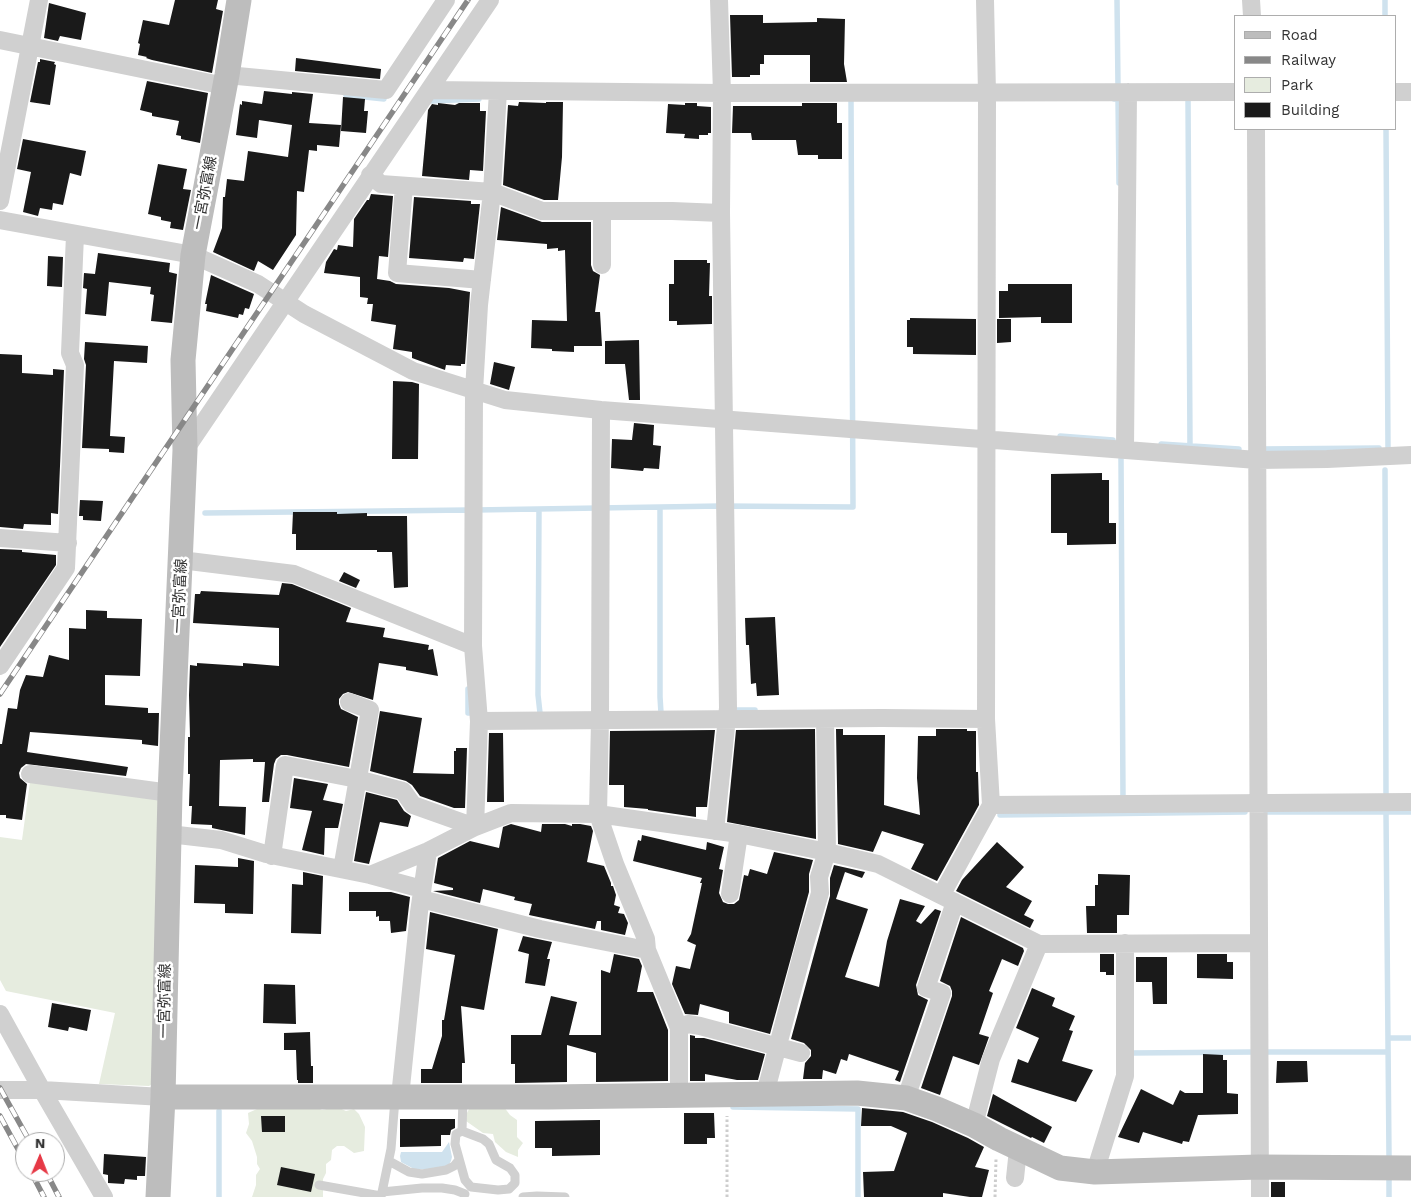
<!DOCTYPE html>
<meta charset="utf-8">
<style>
body{margin:0}
#map{position:relative;width:1411px;height:1197px;overflow:hidden;background:#fff;font-family:"Work Sans",sans-serif}
canvas{display:block}
.legend{position:absolute;left:1234px;top:15px;width:162px;height:115px;box-sizing:border-box;background:#fff;border:1px solid #adadad;margin:0;padding:6px 9px;list-style:none;font-size:15px;color:#333}
.legend li{display:flex;align-items:center;gap:10px;height:25px}
.legend b{width:25px;border:1px solid #adadad}
.north{position:absolute;left:15px;top:1132px;width:50px;height:50px;box-sizing:border-box;background:#fff;border:1px solid #adadad;border-radius:50%;rotate:1deg;font-size:14px;font-weight:700;line-height:20px;text-align:center;color:#333}
.north::after{content:'';display:block;margin:auto;width:18px;height:22px;background:#e63946;clip-path:polygon(50% 0,100% 100%,50% 72%,0 100%)}
</style>
<div id="map">
<canvas width="1411" height="1197"></canvas>
<ul class="legend">
<li><b style="height:6px;background:#bdbdbd"></b>Road</li>
<li><b style="height:6px;background:#888"></b>Railway</li>
<li><b style="height:14px;background:#e6ecdf"></b>Park</li>
<li><b style="height:14px;background:#1a1a1a"></b>Building</li>
</ul>
<div class="north">N</div>
</div>
<script>
const c = document.querySelector('canvas').getContext('2d');
c.lineJoin = 'round';
function fillPath(path, color) { c.fillStyle = color; c.fill(path, 'evenodd'); }
const shape = rows => new Path2D(rows.map(r => 'M' + r).join(''));
function trace(path, color, width, dash) { c.strokeStyle = color; c.lineWidth = width; c.lineCap = dash ? 'butt' : 'round'; c.setLineDash(dash || []); c.stroke(path); }
function label(font, color, halo, rows, align = 'center') {
  c.font = font + ' "Work Sans","Noto Sans JP",sans-serif'; c.lineWidth = 5; c.setLineDash([]); c.textBaseline = 'middle'; c.strokeStyle = halo; c.fillStyle = color; for (const [text, x, y, turn = 0] of rows) {
    c.save(); c.translate(x, y); c.rotate((+turn || 0) * Math.PI / 180); c.textAlign = isNaN(turn) ? turn : align; if (halo) c.strokeText(text, 0, 0); c.fillText(text, 0, 0); c.restore();
  }
}
const green = shape([
 [30,782,159,799,154,1083,149,1086,99,1084,115,1013,6,991,0,980,0,837,22,840],
 [471,1105,504,1107,510,1115,517,1120,517,1137,523,1143,518,1150,518,1157,506,1152,495,1142,493,1134,483,1133,466,1121,467,1113],
 [313,1106,322,1110,337,1107,346,1111,354,1109,359,1114,365,1127,364,1151,354,1153,344,1146,337,1146,332,1150,331,1160,326,1164,326,1173,323,1179,323,1197,252,1197,256,1185,256,1175,260,1169,257,1164,257,1157,252,1141,246,1133,249,1124,248,1113,257,1109]
]);
const water = shape([
 [449,1142,452,1157,451,1161,448,1166,432,1170,414,1169,401,1162,400,1156,401,1152,442,1152]
]);
const stream = shape([
 [1117,0,1118,86],
 [1385,0,1385,16],
 [346,95,384,99],
 [1188,98,1190,446],
 [1114,99,1118,99,1119,183],
 [431,101,479,99],
 [1386,129,1388,448],
 [1060,436,1113,440],
 [1161,444,1239,449],
 [1263,449,1379,448],
 [1121,459,1123,798],
 [1385,470,1386,796],
 [660,507,660,697,661,713],
 [539,509,538,695,540,713],
 [476,510,721,506,853,507,851,100],
 [205,513,469,510,469,512],
 [468,689,468,713,475,713],
 [729,710,755,710],
 [1266,812,1411,812],
 [1386,813,1389,1156],
 [1000,815,1245,812],
 [1388,1038,1411,1038],
 [1265,1052,1388,1052],
 [1130,1053,1253,1052],
 [733,1107,858,1109,858,1197],
 [219,1111,219,1197],
 [1389,1178,1389,1197]
]);
const building = shape([
 [175,0,218,0,216,9,223,11,212,73,152,60,146,58,147,57,138,55,140,44,138,43,143,20,169,25],
 [49,3,86,13,81,40,60,36,58,41,44,38],
 [730,15,763,15,763,23,817,22,817,18,845,19,844,64,847,82,810,82,810,55,764,55,764,64,760,64,760,75,750,75,750,77,732,77],
 [296,58,381,69,380,79,295,71],
 [40,59,55,62,54,64,56,65,50,105,30,102,38,62,40,62],
 [147,81,208,93,200,143,181,139,181,136,176,135,179,121,152,116,152,113,140,110],
 [264,91,292,94,292,92,313,94,309,123,341,125,339,147,317,145,317,151,309,150,304,192,297,191,296,235,273,270,258,261,254,271,213,252,222,228,223,197,225,197,227,179,244,181,248,151,288,157,292,125,259,120,257,138,236,135,240,104,242,105,242,101,262,104],
 [343,97,365,99,364,111,368,111,366,133,341,131],
 [519,102,546,103,546,102,563,102,562,157,558,200,544,200,503,185,508,105,518,106],
 [438,103,455,105,459,103,480,103,480,111,486,111,483,171,470,170,469,180,422,176,428,110,432,104,438,105],
 [685,103,697,103,697,106,711,107,711,133,708,133,708,135,699,135,699,139,684,138,685,134,666,133,668,104,685,105],
 [802,103,837,103,837,123,842,123,842,159,818,159,818,155,798,155,796,140,752,140,751,133,732,133,733,106,802,106],
 [23,139,86,151,81,176,70,173,63,205,53,203,52,210,40,208,38,216,23,212,31,172,17,169],
 [158,164,187,169,183,189,191,190,183,230,170,228,171,222,161,220,161,217,148,214],
 [371,194,393,196,388,257,379,256,377,279,390,281,396,284,449,288,470,292,465,364,461,364,461,366,446,365,445,370,412,358,412,352,393,349,396,325,371,321,373,304,367,304,368,298,360,297,360,277,324,273,326,262,334,249,337,250,338,245,353,247,354,219,367,200,369,200],
 [414,197,471,201,471,204,480,204,474,259,464,258,463,262,409,258],
 [501,207,542,222,591,222,591,265,593,271,600,275,595,312,600,312,602,346,574,346,574,352,552,351,552,349,531,348,532,320,567,321,565,250,558,251,558,248,547,249,547,244,497,240],
 [98,253,170,263,169,272,177,274,172,323,151,321,154,295,150,294,151,287,109,282,106,316,85,314,87,289,83,288,84,273,95,274],
 [48,256,63,257,62,287,47,286],
 [674,260,707,260,707,263,710,263,709,296,712,296,712,324,677,325,677,321,669,321,669,284,674,284],
 [211,275,254,294,249,309,245,308,243,315,239,314,238,318,206,311,207,304,205,304],
 [1008,284,1072,284,1072,323,1041,323,1041,317,999,318,999,291,1008,291],
 [910,318,976,319,976,355,913,354,913,347,907,347,907,320,910,320],
 [997,319,1011,319,1011,342,997,343],
 [639,340,640,400,629,400,625,364,605,364,605,341],
 [85,342,148,346,147,363,114,361,110,436,125,437,124,453,109,452,109,449,82,448,86,365,84,359],
 [0,354,22,355,22,373,53,375,53,369,64,370,58,514,51,513,51,525,24,524,23,529,0,527],
 [494,362,515,367,509,390,490,384],
 [393,381,412,382,419,384,418,459,392,459],
 [634,423,654,425,653,445,661,446,659,469,644,468,643,471,611,468,612,439,632,440],
 [1102,473,1102,480,1109,480,1109,523,1116,523,1116,544,1067,545,1067,533,1051,533,1051,474],
 [80,500,103,501,101,521,83,520,83,516,79,516],
 [293,512,337,512,337,514,367,513,367,516,407,516,408,587,394,588,392,552,377,552,377,550,296,550,296,534,292,534],
 [0,549,22,550,22,552,56,555,56,565,0,647],
 [344,572,360,580,356,588,339,581],
 [282,583,292,584,351,608,346,622,385,628,383,637,429,645,428,650,433,649,438,676,406,670,406,667,379,663,373,700,348,692,343,694,339,699,339,704,341,709,358,717,349,767,287,755,281,755,276,759,274,764,269,802,262,802,265,762,253,762,253,759,220,760,219,806,246,807,245,835,212,828,212,825,191,824,192,806,189,806,190,774,188,774,188,737,190,737,189,695,190,665,197,666,197,663,243,666,243,663,279,666,279,628,193,623,195,594,200,594,201,591,279,595],
 [86,610,107,611,107,618,142,619,140,676,105,675,105,705,148,708,148,713,159,713,158,746,142,744,142,740,30,732,27,752,128,767,126,776,26,764,21,768,19,773,20,778,27,784,22,820,6,818,6,815,0,815,0,744,2,744,8,708,17,709,20,690,26,675,43,677,49,655,69,660,69,628,86,629],
 [775,617,779,695,757,696,756,683,751,684,749,645,746,645,745,618],
 [380,711,422,718,413,773,454,774,454,751,456,751,456,748,467,748,465,808,454,808,420,796,412,785,406,781,370,771],
 [815,729,816,839,727,822,736,730],
 [836,729,843,729,843,735,885,735,884,805,920,815,917,778,918,736,936,736,936,729,967,729,967,731,976,731,976,772,978,772,979,805,937,881,911,869,924,844,882,831,873,852,838,844],
 [715,730,707,807,696,807,696,817,648,810,648,809,624,807,624,785,609,785,610,731],
 [489,733,503,733,504,802,487,802],
 [294,778,328,784,323,800,343,804,338,828,325,828,324,855,302,850,312,811,290,808],
 [366,792,397,800,404,811,411,816,408,827,380,822,369,864,354,861],
 [511,824,541,832,542,824,565,824,572,826,572,824,580,824,591,826,593,831,587,862,604,866,611,883,611,886,613,886,616,895,614,905,620,907,618,913,624,914,628,923,625,935,601,930,601,921,597,921,595,929,529,915,532,904,514,900,515,897,483,889,480,903,433,891,453,890,453,888,434,883,438,858,470,841,499,848,503,827],
 [642,835,706,850,707,842,724,847,719,869,723,870,719,893,723,902,728,904,734,904,739,900,744,875,748,876,750,869,767,874,774,852,813,860,809,874,809,892,770,1034,729,1023,729,1012,700,1004,698,1015,685,1014,672,984,676,966,690,969,696,945,687,941,691,934,702,883,700,883,702,878,633,861,638,840,641,841],
 [997,842,1024,867,1006,887,1032,901,1024,915,1034,920,1030,928,956,891,962,880],
 [238,858,254,861,253,914,225,913,225,904,194,903,195,865,238,867],
 [834,865,865,872,862,878,845,872,836,899,868,909,845,977,879,987,887,941,900,899,925,906,916,921,921,924,935,909,941,911,916,985,918,995,928,1000,900,1082,895,1080,899,1071,849,1054,847,1061,841,1059,836,1074,823,1070,822,1079,803,1079,805,1063,811,1056,811,1050,804,1043,791,1039,830,896,830,878],
 [303,872,323,876,321,934,291,933,292,884,303,885],
 [1098,874,1130,875,1129,915,1117,915,1117,933,1087,933,1086,906,1095,906,1095,885,1098,885],
 [349,892,391,892,410,897,406,931,391,933,390,921,379,921,379,916,376,917,376,911,349,911],
 [430,912,498,929,484,1010,461,1006,465,1063,462,1063,462,1083,421,1083,421,1069,432,1069,442,1036,442,1020,444,1020,455,955,426,949],
 [961,917,1023,948,1024,951,1018,966,1002,959,989,991,993,993,979,1034,989,1037,979,1065,953,1056,940,1095,921,1088,952,996,952,991,950,986,940,981],
 [523,936,552,942,547,959,550,959,545,986,525,983,529,954,518,951],
 [614,954,639,959,642,966,637,992,653,992,668,1030,668,1081,596,1082,596,1053,567,1045,567,1082,515,1083,515,1064,511,1064,511,1035,541,1035,551,996,577,1002,569,1035,601,1035,601,970,610,973],
 [1100,954,1114,954,1114,975,1106,975,1106,972,1100,972],
 [1197,954,1227,954,1227,962,1233,962,1233,979,1197,978],
 [1136,957,1167,957,1167,1004,1153,1004,1152,982,1136,982],
 [264,984,295,985,296,1024,263,1023],
 [1032,988,1055,998,1052,1006,1075,1016,1069,1030,1073,1031,1062,1061,1093,1070,1076,1102,1011,1082,1018,1059,1028,1063,1039,1038,1016,1028],
 [52,1003,91,1010,87,1031,69,1027,68,1031,48,1027],
 [310,1032,311,1066,313,1066,313,1083,298,1083,298,1080,297,1080,296,1050,284,1050,284,1033],
 [690,1035,695,1036,695,1038,704,1038,765,1054,758,1080,737,1080,705,1074,705,1081,690,1081],
 [1203,1054,1223,1055,1223,1060,1227,1060,1227,1093,1238,1094,1238,1114,1198,1115,1189,1142,1183,1141,1182,1144,1143,1132,1139,1143,1118,1137,1141,1089,1173,1105,1180,1090,1185,1093,1203,1093],
 [1277,1061,1307,1061,1308,1082,1276,1083],
 [993,1094,1052,1127,1044,1143,1032,1137,1031,1138,987,1116],
 [862,1108,903,1112,932,1122,968,1138,984,1147,975,1167,989,1170,982,1197,970,1197,943,1193,943,1197,864,1197,863,1172,894,1171,907,1133,891,1126,861,1126],
 [684,1113,714,1113,715,1138,707,1138,707,1144,684,1144],
 [261,1116,285,1116,285,1132,262,1132],
 [400,1119,455,1119,455,1128,451,1130,450,1135,441,1135,441,1146,400,1147],
 [600,1120,600,1155,552,1156,552,1148,535,1148,535,1121],
 [104,1154,146,1157,145,1176,137,1176,137,1180,125,1179,124,1184,108,1183,108,1175,103,1174],
 [281,1167,315,1174,311,1192,277,1185],
 [1271,1182,1285,1182,1285,1197,1271,1197]
]);
const path = shape([
 [727,1197,727,1116],
 [995,1197,996,1159]
]);
const lane = shape([
 [462,1131,483,1139,489,1144,496,1160,510,1168,515,1175,515,1183,509,1189,498,1190,471,1187,465,1180,455,1144,456,1134,462,1131],
 [462,1131,463,1098],
 [389,1161,409,1172,422,1174,446,1170,454,1166,458,1161],
 [319,1185,381,1196],
 [382,1192,422,1188,442,1188,455,1190,465,1194],
 [381,1197,391,1149,395,1099],
 [523,1197,537,1196,565,1197]
]);
const street = shape([
 [1251,0,1252,16],
 [0,40,225,86],
 [227,75,386,90,446,0],
 [429,90,722,93,1235,92],
 [1395,92,1411,92],
 [1256,129,1260,1197],
 [370,175,381,184,492,192,542,211,672,211,721,213],
 [404,186,397,273,482,280],
 [0,201,39,0],
 [602,211,602,265],
 [0,220,193,255,258,284,304,314,413,371,505,400,601,410,1257,460,1327,459,1411,455],
 [601,410,600,720,598,814,739,834,827,852,878,864,1039,944,1258,943],
 [185,450,490,0],
 [1125,450,1128,92],
 [0,538,68,543],
 [181,560,294,574,473,646],
 [0,666,66,568,75,365,70,353,75,235],
 [479,721,882,718,986,719],
 [30,774,170,793],
 [991,805,1411,802],
 [715,831,728,708,721,213,722,93,719,0],
 [169,834,221,840,266,854,370,875,428,851,475,827,511,813,598,814,615,864,646,939,647,950,679,1028,679,1095],
 [272,856,285,765,357,779,403,791,413,805,475,827,479,721,473,646,474,391,479,305,492,192,498,91],
 [342,869,370,710,349,702],
 [370,875,422,889],
 [730,894,739,834],
 [942,894,991,805,986,719,987,93,985,0],
 [421,899,540,929,647,950],
 [0,1014,42,1090,104,1197],
 [679,1028,688,1024,700,1026,801,1053],
 [0,1090,42,1090,163,1097],
 [765,1094,804,947,820,893,819,877,827,852,825,719],
 [400,1097,419,912,428,851],
 [906,1098,942,993,926,988,955,902],
 [974,1125,991,1059,1039,944],
 [1095,1172,1125,1076,1125,943],
 [1015,1178,1017,1159,1021,1149]
]);
const secondary = shape([
 [163,1097,548,1097,857,1093,906,1098,937,1109,974,1125,999,1139,1060,1168,1095,1172,1259,1167,1411,1168],
 [158,1197,163,1097,170,793,185,450,183,360,193,255,227,75,239,0]
]);
const rail = shape([
 [0,694,468,0],
 [0,1088,30,1142],
 [0,1116,25,1162],
 [31,1172,44,1197],
 [46,1172,59,1197]
]);
const streetNames = [
 ["一宮弥富線",205,193,-79],
 ["一宮弥富線",180,596,-87],
 ["一宮弥富線",165,1001,-89]
];
fillPath(green, '#e6ecdf');
fillPath(water, '#cfe2ee');
trace(stream, '#cfe2ee', 5.5);
fillPath(building, '#1a1a1a');
trace(path, '#cdcdcd', 3, [2.5, 2.5]);
trace(lane, '#d0d0d0', 9);
trace(street, '#d0d0d0', 18);
trace(secondary, '#bdbdbd', 25);
trace(rail, '#888', 5.5);
trace(rail, '#fff', 4, [11]);
label('15px', '#333', '#fff', streetNames);
</script>
